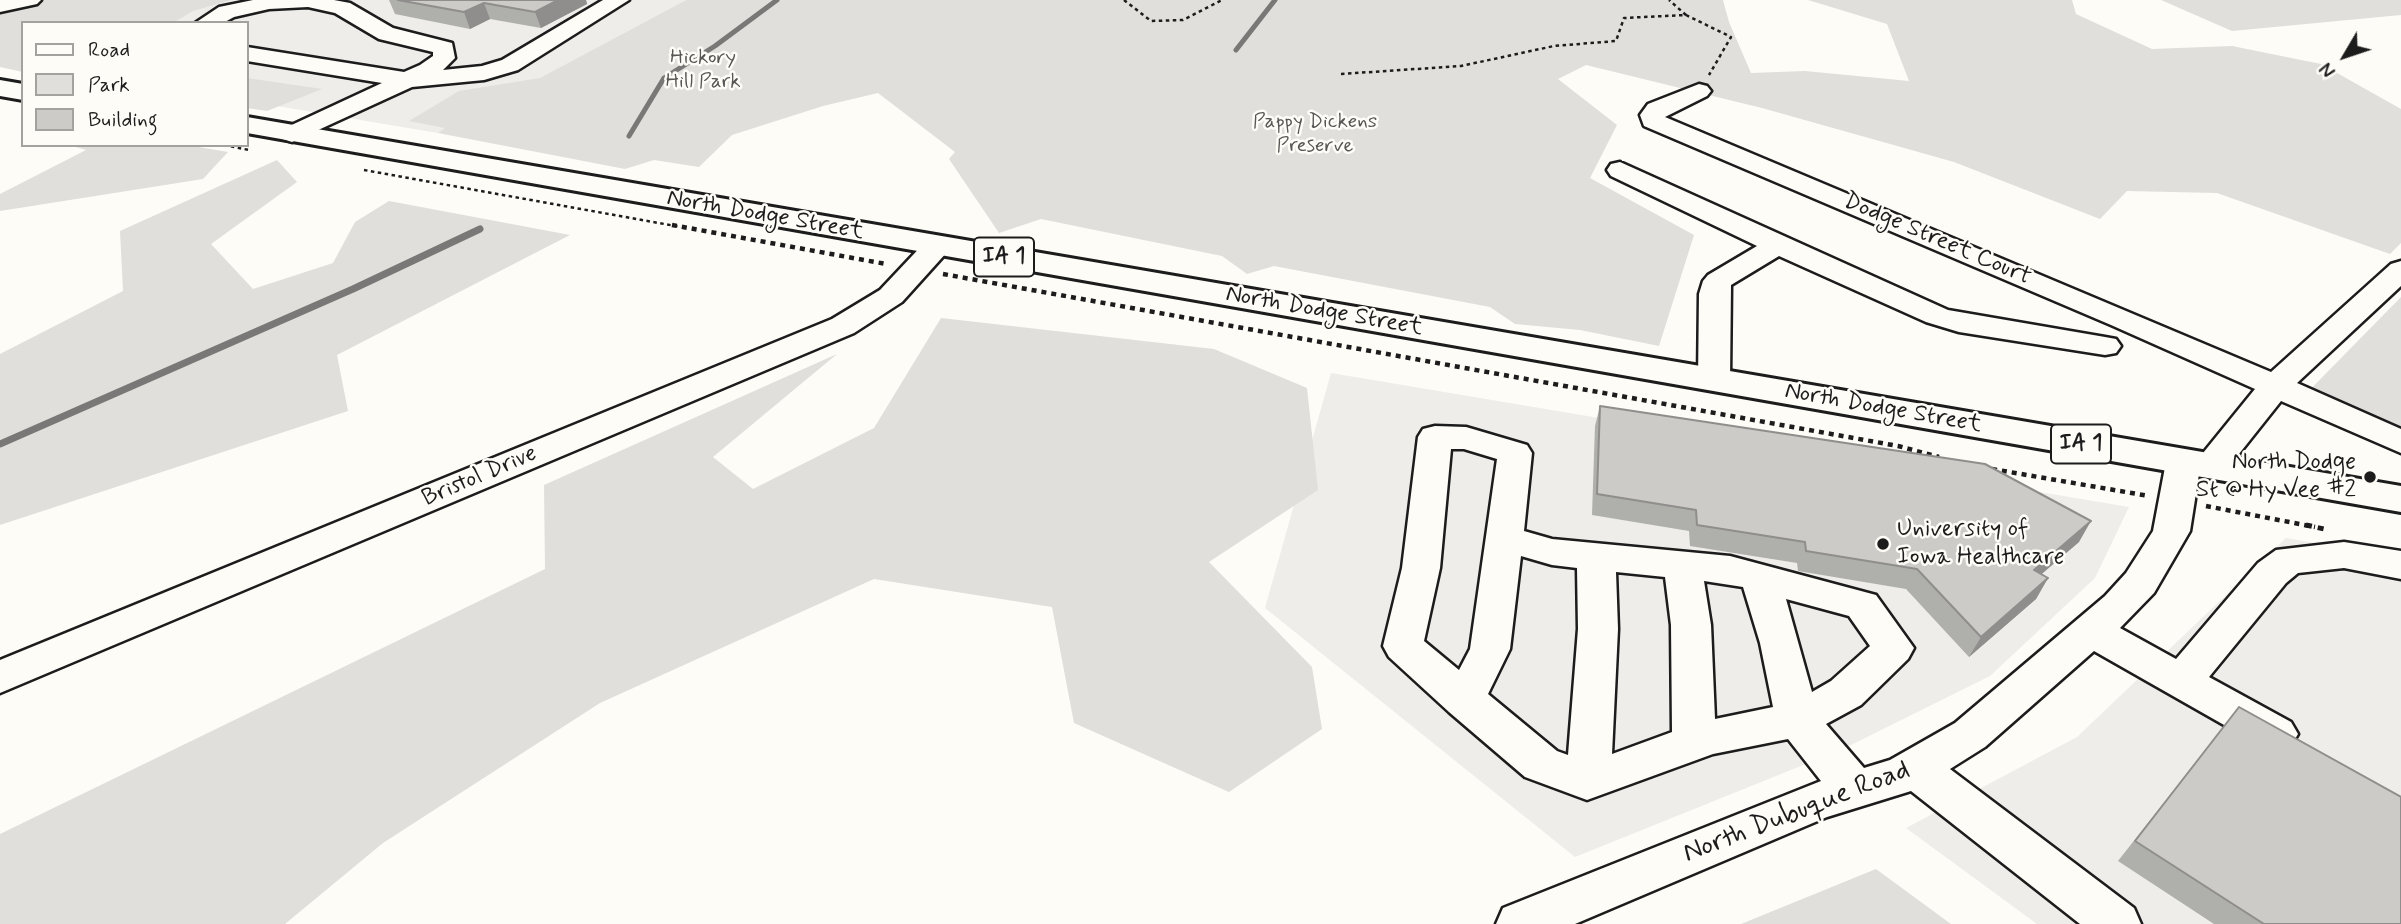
<!DOCTYPE html>
<style>
body{margin:0}
#map{position:relative;width:2401px;height:924px;overflow:hidden;background:#fdfcf7;font-family:Mynerve,sans-serif}
canvas{display:block}
.legend{position:absolute;left:21px;top:21px;width:228px;height:126px;box-sizing:border-box;background:#fdfcf7;border:2px solid #a3a29f;margin:0;padding:9px 12px;list-style:none;font-size:21px;color:#1c1c1c}
.legend li{display:flex;align-items:center;gap:14px;height:35px}
.legend b{width:35px;border:2px solid #a3a29f}
.north{position:absolute;left:2310px;top:21px;width:70px;height:70px;-webkit-text-stroke:5px #fdfcf7;paint-order:stroke;rotate:231deg;font-size:19px;font-weight:700;line-height:28px;text-align:center;color:#1c1c1c}
.north::after{content:'';display:block;margin:auto;width:24px;height:32px;background:#1c1c1c;clip-path:polygon(50% 0,100% 100%,50% 72%,0 100%)}
</style>
<div id="map">
<canvas width="2401" height="924"></canvas>
<ul class="legend">
<li><b style="height:9px;background:#fdfcf7"></b>Road</li>
<li><b style="height:19px;background:#e0dfdb"></b>Park</li>
<li><b style="height:19px;background:#cccbc8"></b>Building</li>
</ul>
<div class="north">N</div>
</div>
<script>
const c = document.querySelector('canvas').getContext('2d');
c.lineJoin = 'round';
function fillPath(path, color) { c.fillStyle = color; c.fill(path, 'evenodd'); }
const shape = rows => new Path2D(rows.map(r => 'M' + r).join(''));
function trace(path, color, width, dash) { c.strokeStyle = color; c.lineWidth = width; c.lineCap = dash ? 'butt' : 'round'; c.setLineDash(dash || []); c.stroke(path); }
function label(font, color, halo, rows, align = 'center') {
  c.font = font + ' Mynerve,sans-serif'; c.lineWidth = 5; c.setLineDash([]); c.textBaseline = 'middle'; c.strokeStyle = halo; c.fillStyle = color; for (const [text, x, y, turn = 0] of rows) {
    c.save(); c.translate(x, y); c.rotate((+turn || 0) * Math.PI / 180); c.textAlign = isNaN(turn) ? turn : align; if (halo) c.strokeText(text, 0, 0); c.fillText(text, 0, 0); c.restore();
  }
}
const built = shape([
 [88,0,686,0,438,133,247,101,247,23,23,23],
 [1331,373,2129,507,2095,578,1990,676,1843,749,1575,857,1265,608],
 [2286,538,2401,558,2401,924,2037,924,1906,828,2077,737]
]);
const green = shape([
 [18,0,231,0,193,11,173,23,23,23,23,72,0,67,0,4],
 [686,0,1723,0,1729,22,1751,73,1805,71,1909,81,1887,24,1808,0,2072,0,2076,14,2152,49,2232,46,2321,64,2401,109,2401,243,2390,254,2217,193,2127,191,2100,219,1954,162,1762,108,1586,65,1558,79,1617,125,1590,178,1694,235,1659,346,1580,330,1515,324,1490,307,1274,266,1247,274,1222,256,1041,219,999,233,949,159,955,152,878,93,823,106,732,135,699,167,654,160,625,169,438,133,445,128,409,121,459,91,540,78],
 [2161,0,2401,0,2401,15,2232,31],
 [247,78,322,89,267,111,247,108],
 [69,145,187,145,228,152,203,179,0,211,0,194,86,150],
 [277,160,297,182,211,244,253,289,333,263,355,222,389,201,570,235,337,355,348,411,0,525,0,354,123,291,120,231],
 [2401,297,2401,454,2293,407],
 [941,318,1214,349,1307,388,1318,490,1209,562,1312,667,1322,729,1229,792,1074,723,1052,607,874,579,600,703,383,843,285,924,0,924,0,834,545,569,544,485,837,354,713,457,753,489,874,428],
 [1876,869,1951,924,1741,924]
]);
const streamFar1 = shape([
 [1236,50,1275,0],
 [629,136,664,78,715,46,777,0]
]);
const stream = shape([
 [0,444,353,289,480,229]
]);
const pathFar2 = shape([
 [1124,0,1151,21,1183,20,1222,0],
 [1686,15,1731,37,1709,75],
 [1341,74,1461,66,1554,46,1616,41,1624,18,1686,15,1669,0],
 [224,145,249,150],
 [364,170,681,227]
]);
const pathFar1 = shape([
 [672,225,886,264],
 [943,274,1898,446,1939,457],
 [1992,469,2149,496],
 [2206,506,2315,527]
]);
const path = shape([
 [2306,525,2324,529]
]);
const minor = shape([
 [0,0,41,0,37,4,0,12,0,0],
 [253,0,334,0,350,3,393,28,452,43,455,58,443,70,482,66,502,60,603,0,629,0,518,70,484,80,412,87,292,142,283,139,279,134,283,129,382,83,247,61,247,47,404,72,420,65,433,56,433,52,379,39,335,13,308,7,269,9,234,17,223,23,195,23,219,7,253,0],
 [1699,84,1707,86,1711,91,1707,96,1665,117,2271,372,2391,264,2401,261,2401,286,2297,383,2401,429,2401,453,2281,401,2223,474,2211,478,2199,474,2190,531,2154,593,2120,628,2176,659,2258,563,2276,550,2344,542,2401,551,2401,579,2344,568,2298,573,2286,583,2209,677,2291,722,2298,734,2291,746,2276,752,2261,746,2094,651,1985,747,1950,769,2134,908,2141,924,2080,924,1911,791,1827,817,1575,924,1496,924,1503,908,1821,781,1788,739,1713,754,1587,800,1525,777,1449,712,1389,657,1383,646,1402,568,1418,437,1423,429,1435,426,1466,427,1527,445,1532,453,1524,531,1552,539,1730,556,1876,595,1914,648,1908,659,1861,705,1826,724,1864,768,1890,760,1955,723,2105,596,2126,573,2153,531,2166,462,2172,454,2184,451,2199,458,2255,389,2111,325,1644,126,1640,115,1648,104,1699,84],
 [1451,449,1464,449,1497,459,1470,649,1459,670,1424,641,1440,568,1451,449],
 [1521,556,1552,565,1577,568,1578,629,1568,755,1557,751,1488,694,1510,649,1521,556],
 [1616,572,1665,577,1671,625,1672,732,1612,754,1618,629,1616,572],
 [1704,581,1743,587,1760,643,1773,707,1715,719,1711,625,1704,581],
 [1786,599,1849,616,1870,646,1831,681,1812,692,1786,599],
 [1620,162,1948,310,2105,337,2116,339,2121,346,2116,353,2105,355,1959,332,1926,322,1779,256,1731,285,1730,380,1725,387,1714,390,1703,387,1698,380,1699,294,1703,281,1708,275,1757,246,1611,176,1607,170,1611,164,1620,162],
 [938,236,948,239,952,245,948,251,902,302,854,333,0,693,0,660,832,319,880,290,928,239,938,236]
]);
const major = shape([
 [0,80,23,84,23,100,0,96,0,80],
 [247,117,2401,486,2401,512,247,133,247,117]
]);
const wall = shape([
 [389,0,586,0,587,4,541,28,490,19,470,29,395,14],
 [1600,406,2079,542,2041,574,2048,578,2036,599,1969,657,1906,589,1798,571,1797,563,1690,546,1689,531,1592,515,1595,426],
 [2239,707,2401,924,2214,924,2118,861]
]);
const shadedWall = shape([
 [558,0,586,0,587,4,541,28,535,12],
 [484,3,490,19,470,29,464,12],
 [2091,521,2079,542,2022,591,2034,570],
 [2048,578,2036,599,1969,657,1981,637]
]);
const building = shape([
 [398,0,558,0,535,12,484,3,464,12,398,0],
 [1600,406,1985,464,2091,521,2034,570,2048,578,1981,637,1917,569,1806,551,1805,542,1697,525,1696,510,1597,494,1600,406],
 [2239,707,2401,797,2401,924,2264,924,2135,841,2239,707]
]);
const markers = [
 [2370,477,7,"#1c1c1c"],
 [1883,544,7,"#1c1c1c"]
];
const farParknames = [
 ["Hickory",703,59],
 ["Hill Park",703,83],
 ["Pappy Dickens",1315,123],
 ["Preserve",1315,147]
];
const shields = [
 [1004,257,60],
 [2081,444,60]
];
const shieldNames = [
 ["IA 1",1004,257],
 ["IA 1",2081,444]
];
const streetNames = [
 ["North Dodge Street",765,216,10],
 ["Dodge Street Court",1937,240,23],
 ["North Dodge Street",1324,312,10],
 ["North Dodge Street",1883,409,10],
 ["Bristol Drive",480,477,-23]
];
const poiNames = [
 ["North Dodge",2356,463],
 ["St @ Hy Vee #2",2356,491],
 ["University of",1897,530,"left"],
 ["Iowa Healthcare",1897,558,"left"]
];
const nearStreetnames = [
 ["North Dubuque Road",1797,813,-21]
];
fillPath(built, '#eeede9');
fillPath(green, '#e0dfdb');
trace(streamFar1, '#797876', 5);
trace(stream, '#797876', 7);
trace(minor, '#1c1c1c', 5);
trace(major, '#1c1c1c', 6);
trace(pathFar2, '#1c1c1c', 2.5, [3.5, 3.5]);
trace(pathFar1, '#1c1c1c', 4.5, [5, 5]);
trace(path, '#1c1c1c', 5, [6, 6]);
fillPath(minor, '#fdfcf7');
fillPath(major, '#fdfcf7');
fillPath(wall, '#afafac');
fillPath(shadedWall, '#8f8e8c');
fillPath(building, '#cccbc8');
trace(building, '#8f8e8c', 2);
for (const [x, y, r, color] of markers) { const dot = new Path2D(); dot.arc(x, y, r, 0, 2 * Math.PI); c.fillStyle = color; c.fill(dot); trace(dot, '#fdfcf7', 2.5); }
label('21px', '#575655', '#fdfcf7', farParknames);
for (const [x, y, w] of shields) { const box = new Path2D(); box.roundRect(x - w / 2, y - 19.5, w, 39, 5); c.fillStyle = '#fdfcf7'; c.fill(box); trace(box, '#1c1c1c', 2); }
label('bold 23px', '#1c1c1c', null, shieldNames);
label('24px', '#1c1c1c', '#fdfcf7', streetNames);
label('24px', '#1c1c1c', '#fdfcf7', poiNames, 'right');
label('28px', '#1c1c1c', '#fdfcf7', nearStreetnames);
</script>
